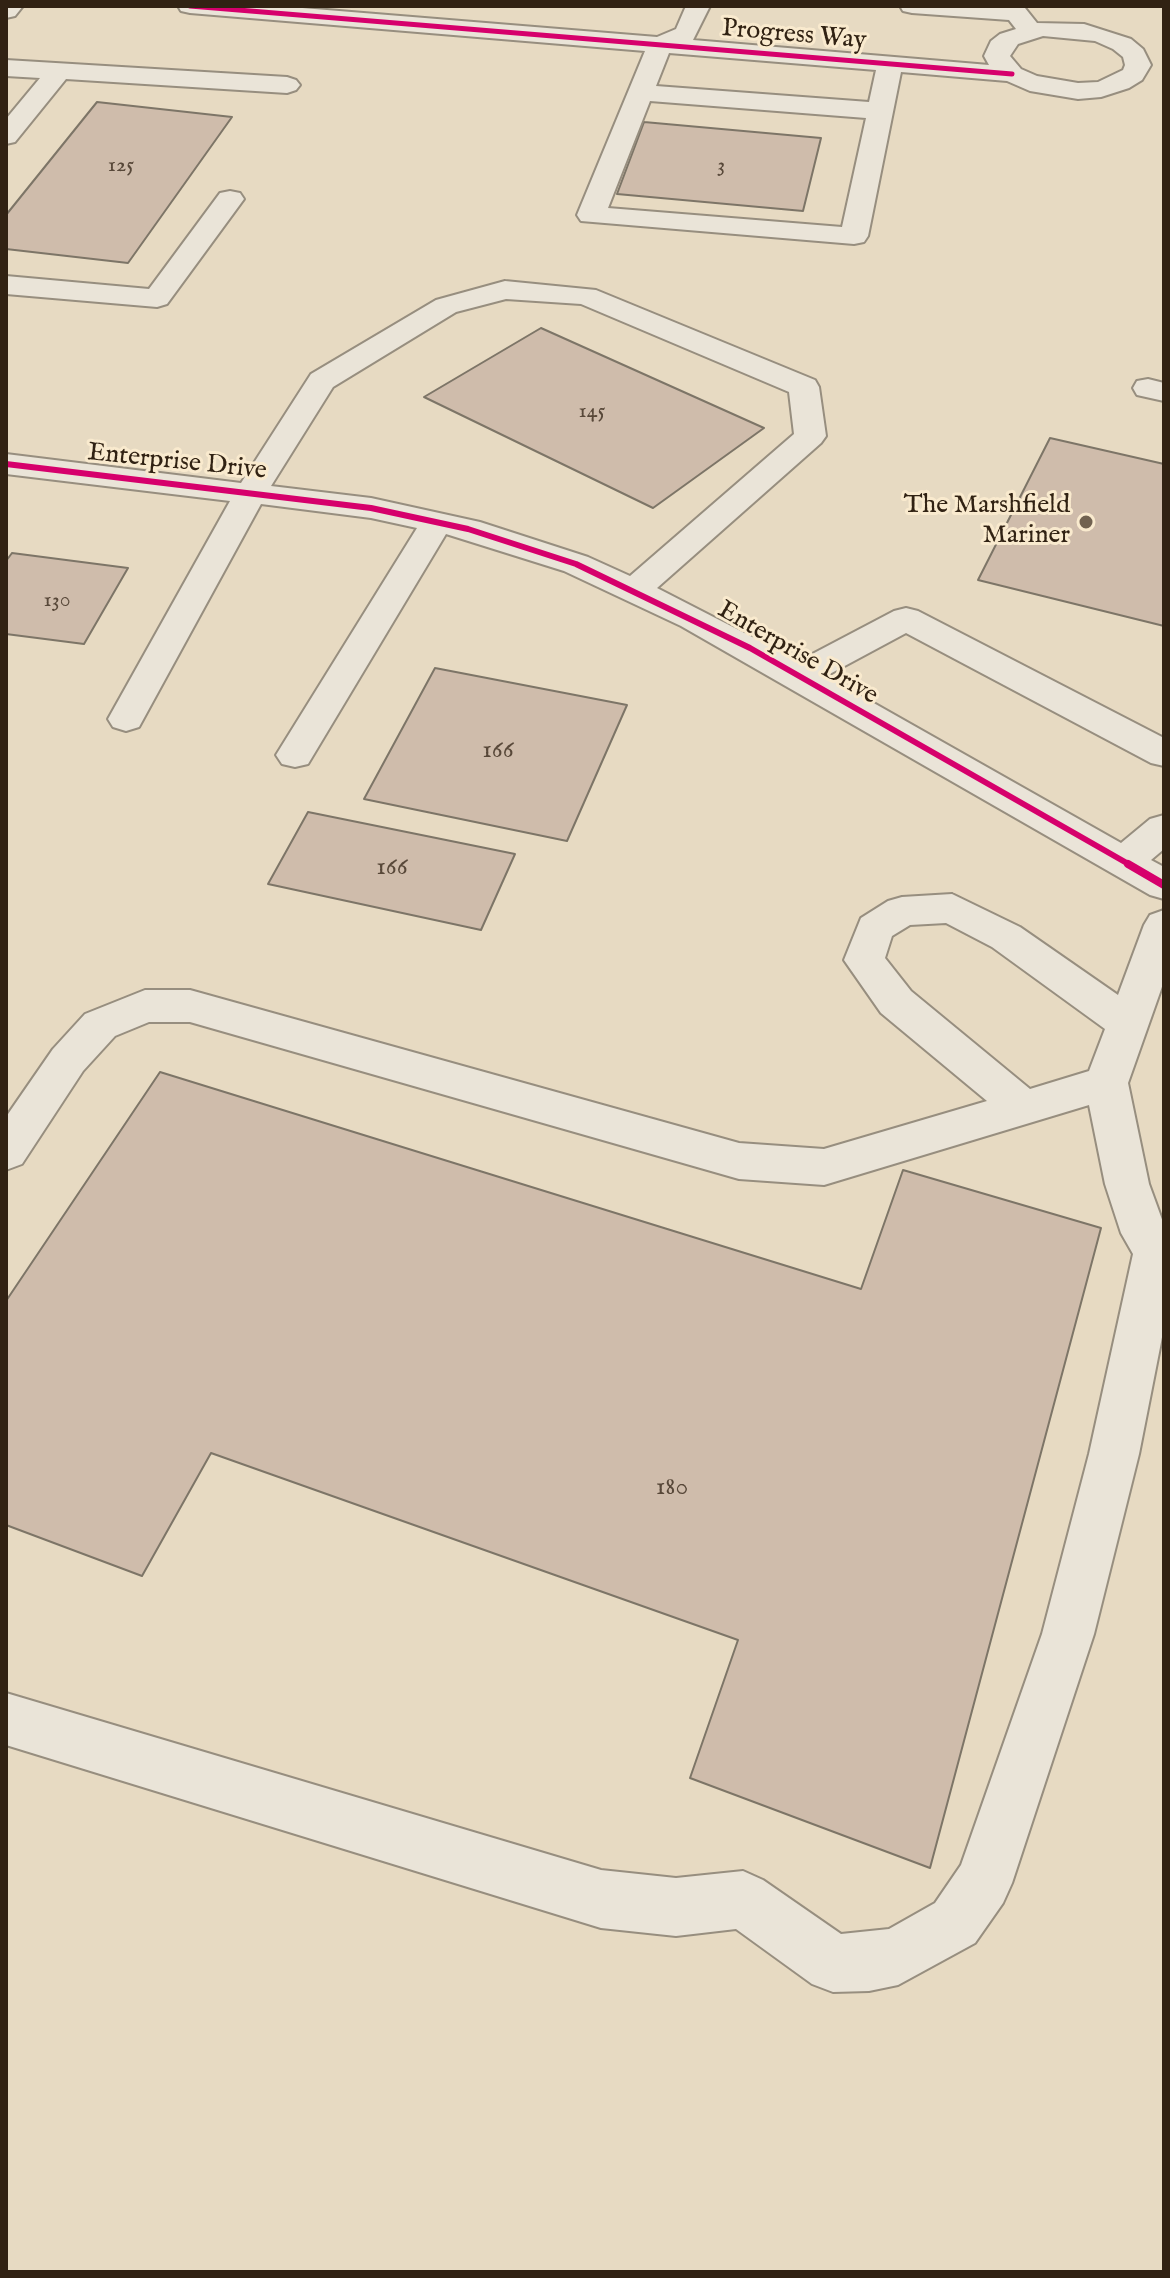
<!DOCTYPE html>
<style>
body{margin:0}
#map{position:relative;width:1170px;height:2278px;overflow:hidden;background:#e7dac2;font-family:"IM FELL English",serif}
canvas{display:block}
.frame{position:absolute;inset:0;border:8px solid #312213;pointer-events:none}
</style>
<div id="map">
<canvas width="1170" height="2278"></canvas>
<div class="frame"></div>
</div>
<script>
const c = document.querySelector('canvas').getContext('2d');
c.lineJoin = 'round';
function fillPath(path, color) { c.fillStyle = color; c.fill(path, 'evenodd'); }
const shape = rows => new Path2D(rows.map(r => 'M' + r).join(''));
function trace(path, color, width, dash) { c.strokeStyle = color; c.lineWidth = width; c.lineCap = dash ? 'butt' : 'round'; c.setLineDash(dash || []); c.stroke(path); }
function label(font, color, halo, rows, align = 'center') {
  c.font = font + ' "IM FELL English",serif'; c.lineWidth = 6; c.setLineDash([]); c.textBaseline = 'middle'; c.strokeStyle = halo; c.fillStyle = color; for (const [text, x, y, turn = 0] of rows) {
    c.save(); c.translate(x, y); c.rotate((+turn || 0) * Math.PI / 180); c.textAlign = isNaN(turn) ? turn : align; if (halo) c.strokeText(text, 0, 0); c.fillText(text, 0, 0); c.restore();
  }
}
const building = shape([
 [97,102,232,117,128,263,6,249,6,215,97,102],
 [644,122,821,138,803,211,617,194,644,122],
 [541,328,764,428,653,508,424,397,541,328],
 [1050,438,1164,464,1164,626,978,580,1050,438],
 [12,553,128,568,84,644,6,634,6,561,12,553],
 [435,668,627,705,567,841,364,799,435,668],
 [308,812,515,854,481,930,268,884,308,812],
 [160,1072,861,1289,903,1170,1101,1228,930,1868,690,1778,738,1640,211,1453,142,1576,6,1525,6,1301,160,1072]
]);
const minor = shape([
 [6,6,23,6,15,16,6,18,6,6],
 [178,6,278,6,657,37,676,29,686,6,710,6,693,40,989,65,984,56,991,41,1000,34,1016,29,1009,20,912,13,903,11,900,6,1017,6,1025,8,1037,23,1084,24,1131,39,1143,49,1151,65,1142,80,1129,88,1101,97,1078,99,1030,91,1007,81,901,72,868,236,864,242,854,244,581,221,577,215,645,51,190,13,181,11,178,6],
 [1043,36,1095,41,1113,49,1123,57,1125,65,1123,70,1098,82,1078,83,1037,76,1021,69,1010,56,1018,44,1043,36],
 [669,53,876,70,869,102,656,86,669,53],
 [650,101,866,118,842,227,608,208,650,101],
 [6,60,287,77,296,80,300,85,296,90,287,93,66,79,15,142,6,144,6,119,40,78,6,76,6,60],
 [230,191,240,193,244,199,167,304,157,307,6,294,6,276,149,289,220,193,230,191],
 [505,281,596,290,815,380,819,387,826,436,821,443,657,588,799,661,894,611,906,608,918,611,1164,738,1164,766,1151,763,906,633,826,676,1121,843,1150,819,1164,815,1164,849,1151,860,1164,867,1164,899,1150,895,681,626,564,571,446,534,308,764,295,767,282,764,276,755,417,528,371,518,261,504,139,727,126,731,113,727,108,719,230,501,6,474,6,454,241,483,311,374,436,300,505,281],
 [506,299,581,304,789,392,794,434,630,576,588,557,480,522,371,498,271,486,333,387,456,312,506,299],
 [1148,379,1164,383,1164,401,1137,395,1133,388,1137,381,1148,379],
 [952,894,1020,927,1118,995,1144,925,1150,915,1164,910,1164,981,1128,1083,1149,1184,1164,1225,1164,1327,1139,1454,1094,1634,1012,1883,1003,1903,975,1943,898,1985,869,1991,833,1992,812,1984,736,1929,676,1936,601,1928,6,1745,6,1693,601,1870,676,1878,743,1871,763,1880,841,1934,889,1929,935,1903,961,1865,1042,1634,1089,1454,1133,1254,1121,1233,1105,1184,1089,1105,824,1185,739,1179,190,1022,149,1022,115,1036,83,1071,22,1164,6,1170,6,1117,53,1049,85,1014,145,990,190,990,739,1143,824,1149,987,1101,881,1013,844,960,861,918,888,901,902,897,952,894],
 [946,923,992,947,1105,1029,1089,1071,1030,1089,911,991,885,958,892,936,910,925,946,923]
]);
const cyclewayFar2 = shape([
 [190,6,1012,74]
]);
const cyclewayFar1 = shape([
 [6,464,371,508,468,529,576,564,750,648,1132,866]
]);
const cycleway = shape([
 [1128,864,1164,885]
]);
const markers = [
 [1086,522,8,"#716250"]
];
const farNumbernames = [
 ["125",121,166],
 ["3",721,166],
 ["145",592,412],
 ["130",57,601]
];
const farStreetnames = [
 ["Progress Way",794,36,5],
 ["Enterprise Drive",177,463,6],
 ["Enterprise Drive",797,654,30]
];
const farPoinames = [
 ["The Marshfield",1070,507],
 ["Mariner",1070,537]
];
const numberNames = [
 ["166",498,752],
 ["166",392,869],
 ["180",672,1489]
];
fillPath(building, '#cfbcab');
trace(building, '#7d7567', 2);
trace(minor, '#978e7f', 4);
fillPath(minor, '#eae4d8');
trace(cyclewayFar2, '#d6006c', 5);
trace(cyclewayFar1, '#d6006c', 6);
trace(cycleway, '#d6006c', 8);
for (const [x, y, r, color] of markers) { const dot = new Path2D(); dot.arc(x, y, r, 0, 2 * Math.PI); c.fillStyle = color; c.fill(dot); trace(dot, '#f9eace', 3); }
label('22px', '#584839', null, farNumbernames);
label('26px', '#312213', '#f9eace', farStreetnames);
label('26px', '#312213', '#f9eace', farPoinames, 'right');
label('26px', '#584839', null, numberNames);
</script>
